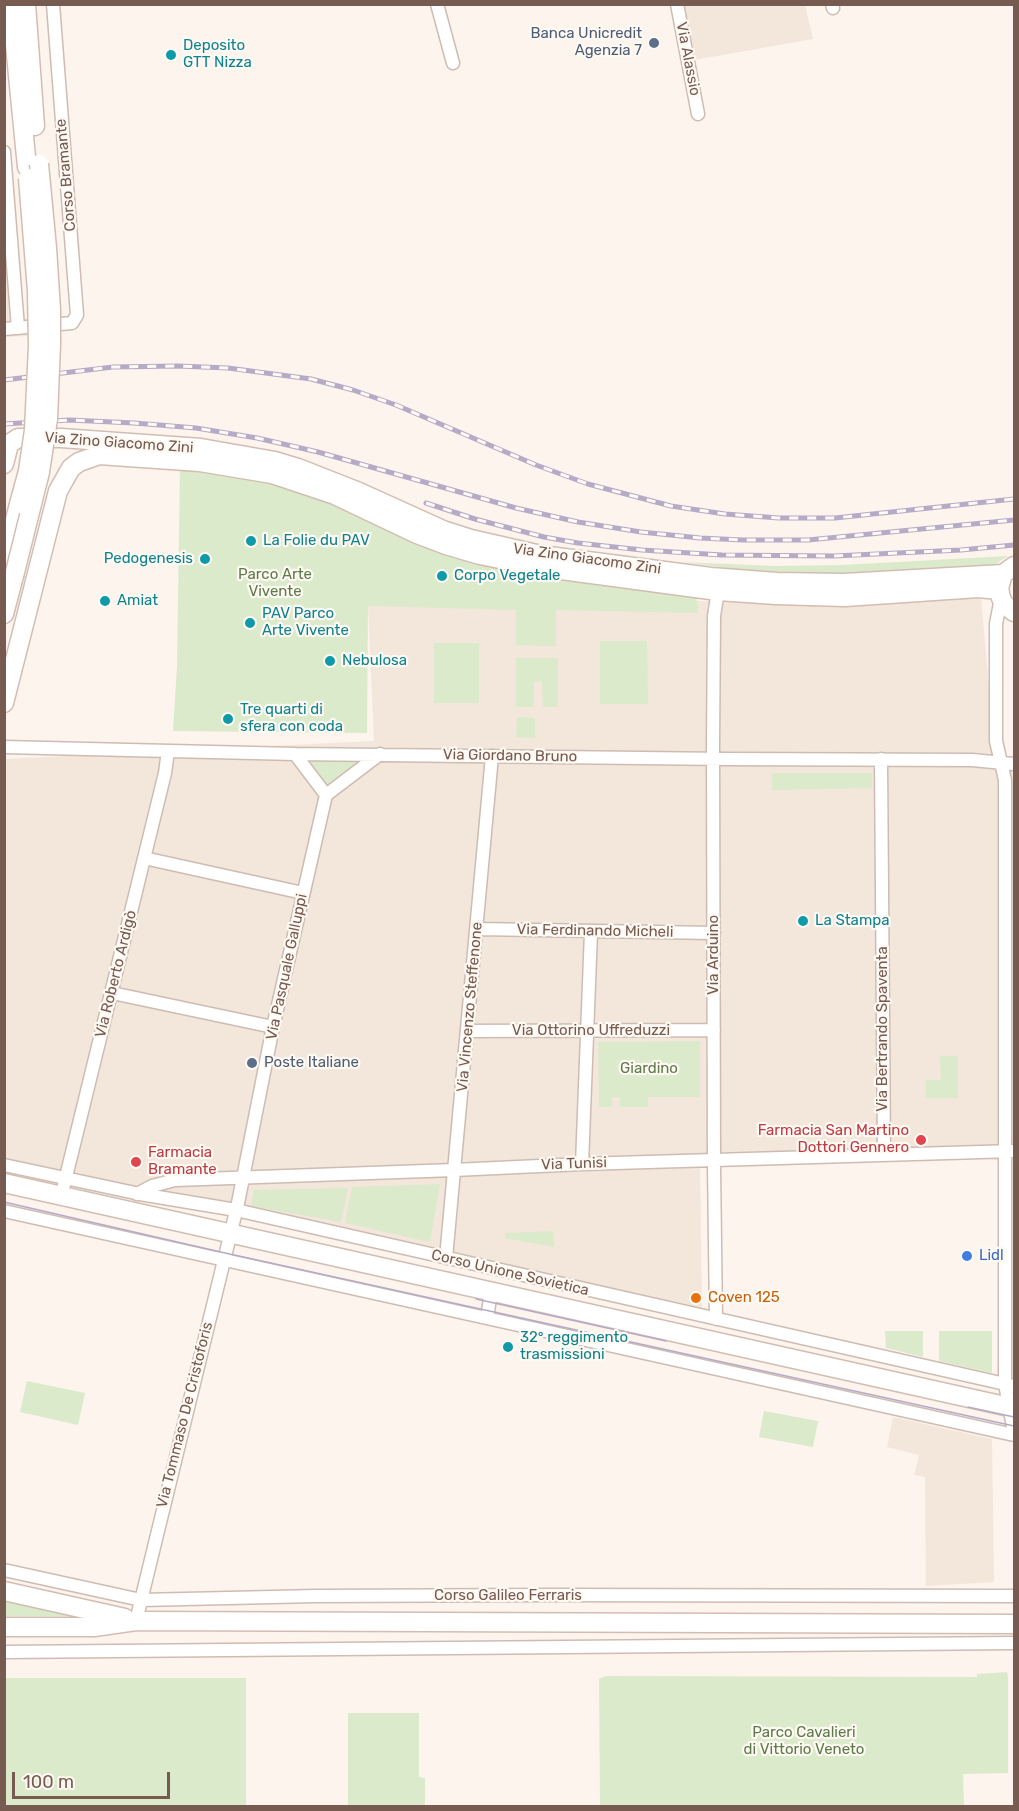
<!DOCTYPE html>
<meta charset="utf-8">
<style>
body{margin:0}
#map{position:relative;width:1019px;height:1811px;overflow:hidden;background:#fcf4ed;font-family:Rubik,sans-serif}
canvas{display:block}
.frame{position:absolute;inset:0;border:6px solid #775a50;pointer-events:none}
.scale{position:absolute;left:12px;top:1772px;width:158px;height:27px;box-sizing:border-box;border:3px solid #775a50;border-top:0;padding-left:8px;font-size:18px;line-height:21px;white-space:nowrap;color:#775a50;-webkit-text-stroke:4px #fef9f3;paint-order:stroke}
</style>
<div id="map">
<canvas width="1019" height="1811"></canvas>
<div class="frame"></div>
<div class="scale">100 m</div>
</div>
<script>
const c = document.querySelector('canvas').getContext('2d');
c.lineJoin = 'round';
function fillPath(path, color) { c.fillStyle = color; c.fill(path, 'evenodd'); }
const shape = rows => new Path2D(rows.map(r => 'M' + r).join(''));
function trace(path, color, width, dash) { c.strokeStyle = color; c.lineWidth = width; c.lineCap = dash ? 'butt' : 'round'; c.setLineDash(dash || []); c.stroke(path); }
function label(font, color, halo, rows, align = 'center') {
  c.font = font + ' Rubik,sans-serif'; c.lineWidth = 4.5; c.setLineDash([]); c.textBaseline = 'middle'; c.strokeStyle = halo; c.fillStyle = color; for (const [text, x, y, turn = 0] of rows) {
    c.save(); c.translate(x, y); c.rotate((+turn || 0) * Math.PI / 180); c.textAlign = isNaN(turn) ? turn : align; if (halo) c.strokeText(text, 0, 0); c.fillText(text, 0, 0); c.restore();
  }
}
const residential = shape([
 [684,5,805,5,813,39,694,60],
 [5,189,28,336,5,337],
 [981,597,996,768,1014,767,1014,1159,700,1161,702,1309,5,1164,4,759,374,741,368,606],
 [893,1417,992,1439,994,1582,926,1586,925,1477,914,1475,919,1455,887,1447]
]);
const green = shape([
 [180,466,282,484,311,495,420,544,458,559,513,573,697,598,698,613,556,610,556,646,516,645,516,610,368,606,367,733,173,731,177,667],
 [1008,556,994,565,842,573,776,573,742,570,682,562,775,566,842,565],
 [600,641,647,641,648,704,600,704],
 [434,643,479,643,479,703,434,703],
 [516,658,558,658,558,707,543,707,542,681,534,682,534,707,516,707],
 [517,717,535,718,535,738,516,737],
 [315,760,354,760,357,764,328,787,311,767,311,763],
 [772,773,872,773,872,788,772,790],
 [700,1041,700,1097,648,1097,648,1107,620,1107,620,1097,612,1097,612,1107,599,1107,598,1042],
 [940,1056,958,1056,958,1098,926,1098,926,1080,941,1080],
 [440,1184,430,1242,345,1223,352,1187],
 [348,1188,341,1222,251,1206,254,1190],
 [553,1231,554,1247,505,1238,506,1233],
 [885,1331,923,1331,923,1357,886,1348],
 [939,1331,992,1331,992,1373,939,1361],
 [27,1381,85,1393,78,1425,20,1412],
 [764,1411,818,1421,813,1447,759,1437],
 [5,1601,74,1616,5,1616],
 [1007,1672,1008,1677,1008,1773,963,1774,964,1806,600,1806,599,1679,606,1676,977,1677,977,1674],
 [5,1678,246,1678,246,1806,5,1806],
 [348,1713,419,1713,419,1777,425,1778,425,1806,348,1806]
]);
const street = shape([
 [437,4,453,63],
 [677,4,698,114],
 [832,4,833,8],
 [4,152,18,328],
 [4,329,72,323,77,315,53,4],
 [1001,598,996,624,996,741,1005,780,1005,1384,1014,1432],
 [4,747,295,754,727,759,972,760,1014,764],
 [295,754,326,795],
 [881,759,884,1154],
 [144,858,303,893],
 [477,929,714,933],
 [112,993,273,1027],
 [467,1031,714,1030],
 [582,1164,591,932],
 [4,1165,140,1194,236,1210,1014,1386],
 [64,1185,165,773,168,751],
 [137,1194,152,1186,175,1180,454,1170,582,1164,1014,1151],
 [4,1211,1014,1435],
 [446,1258,492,756],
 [487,1318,491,1292],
 [716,1319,714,1166,713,745,714,616,718,591],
 [4,1570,141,1600,316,1596,553,1595,1014,1596],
 [136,1621,238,1203,273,1027,326,795,380,754],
 [4,1652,1014,1643]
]);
const secondary = shape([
 [11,4,27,167],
 [26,4,35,126],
 [4,464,9,444,18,438,61,438,201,448,275,461,298,468,359,492,443,530,471,539,541,555,711,577,777,582,844,583,1003,574],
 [4,563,19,504],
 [1014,566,1003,574,999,588,1001,598,1004,604,1014,612],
 [4,614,14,576],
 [4,703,58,491,71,468,79,462,99,455,200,462,272,474,335,495,417,534,446,545,480,555,539,567,718,591,776,595,845,597,978,588,999,590],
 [4,1183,1014,1408],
 [4,1591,125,1618],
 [4,1627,94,1627,136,1621,1014,1624]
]);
const tram = shape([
 [4,1202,225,1253,1014,1426],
 [476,1299,666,1341],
 [968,1407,1014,1417]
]);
const rail = shape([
 [4,380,113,367,178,366,228,368,311,379,353,390,396,405,536,465,588,484,671,506,725,514,779,518,835,518,1014,499],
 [4,424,69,420,134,423,196,428,257,438,318,452,516,508,578,522,641,532,700,538,743,540,808,540,1014,520],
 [426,503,475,519,544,537,578,543,642,550,722,555,834,556,961,550,1014,545]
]);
const secondaryBridge = shape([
 [19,504,28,471,34,430,38,346,37,291,28,178],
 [14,576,40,472,48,419,51,344,51,310,47,248,39,164]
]);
const markers = [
 [654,43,6,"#5c6f8a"],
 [171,55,6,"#0f9aa8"],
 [251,541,6,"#0f9aa8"],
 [205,559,6,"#0f9aa8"],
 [442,576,6,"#0f9aa8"],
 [105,601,6,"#0f9aa8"],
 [250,623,6,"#0f9aa8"],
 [330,661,6,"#0f9aa8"],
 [228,719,6,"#0f9aa8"],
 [803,921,6,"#0f9aa8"],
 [252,1063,6,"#5c6f8a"],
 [921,1140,6,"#e0444e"],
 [136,1162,6,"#e0444e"],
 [967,1256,6,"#3f7fe0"],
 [696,1298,6,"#e8710a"],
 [508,1347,6,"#0f9aa8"]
];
const serviceNames = [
 ["Banca Unicredit",642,34],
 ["Agenzia 7",642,51],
 ["Poste Italiane",264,1063,"left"]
];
const cultureNames = [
 ["Deposito",183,46],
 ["GTT Nizza",183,63],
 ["La Folie du PAV",263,541],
 ["Pedogenesis",193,559,"right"],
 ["Corpo Vegetale",454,576],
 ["Amiat",117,601],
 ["PAV Parco",262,614],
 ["Arte Vivente",262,631],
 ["Nebulosa",342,661],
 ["Tre quarti di",240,710],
 ["sfera con coda",240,727],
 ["La Stampa",815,921],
 ["32° reggimento",520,1338],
 ["trasmissioni",520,1355]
];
const streetNames = [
 ["Via Alassio",688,59,79],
 ["Corso Bramante",66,175,-95],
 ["Via Zino Giacomo Zini",119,443,4],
 ["Via Zino Giacomo Zini",587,559,8],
 ["Via Giordano Bruno",510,756,1],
 ["Via Ferdinando Micheli",595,931,1],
 ["Via Arduino",714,955,-90],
 ["Via Pasquale Galluppi",287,967,-78],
 ["Via Roberto Ardigò",116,974,-76],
 ["Via Vincenzo Steffenone",470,1007,-85],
 ["Via Bertrando Spaventa",883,1029,-90],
 ["Via Ottorino Uffreduzzi",591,1031],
 ["Via Tunisi",574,1164,-2],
 ["Corso Unione Sovietica",510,1273,13],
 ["Via Tommaso De Cristoforis",185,1415,-76],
 ["Corso Galileo Ferraris",508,1596]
];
const parkNames = [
 ["Parco Arte",275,575],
 ["Vivente",275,592],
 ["Giardino",649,1069],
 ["Parco Cavalieri",804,1733],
 ["di Vittorio Veneto",804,1750]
];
const healthNames = [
 ["Farmacia San Martino",909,1131],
 ["Dottori Gennero",909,1148],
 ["Farmacia",148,1153,"left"],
 ["Bramante",148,1170,"left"]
];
const shopNames = [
 ["Lidl",979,1256]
];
const foodNames = [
 ["Coven 125",708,1298]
];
fillPath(residential, '#f3e6db');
fillPath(green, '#dbeacb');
trace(street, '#cebcb2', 15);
trace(secondary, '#d3bdb2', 21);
trace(street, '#fff', 12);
trace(secondary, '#fff', 18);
trace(tram, '#b6aac7', 1.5);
trace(rail, '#b6aac7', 5);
trace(rail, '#fef9f3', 3, [9]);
trace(secondaryBridge, '#d3bdb2', 21, []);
trace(secondaryBridge, '#fff', 18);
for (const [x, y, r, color] of markers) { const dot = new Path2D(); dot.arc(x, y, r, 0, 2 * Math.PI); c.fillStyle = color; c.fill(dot); trace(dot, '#fef9f3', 2); }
label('15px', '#4e5e75', '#fef9f3', serviceNames, 'right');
label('15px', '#0d838f', '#fef9f3', cultureNames, 'left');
label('15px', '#775a50', '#fef9f3', streetNames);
label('15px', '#5d7b48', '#fef9f3', parkNames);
label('15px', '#be3a42', '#fef9f3', healthNames, 'right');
label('15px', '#366cbe', '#fef9f3', shopNames, 'left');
label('15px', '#c56008', '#fef9f3', foodNames, 'left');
</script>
